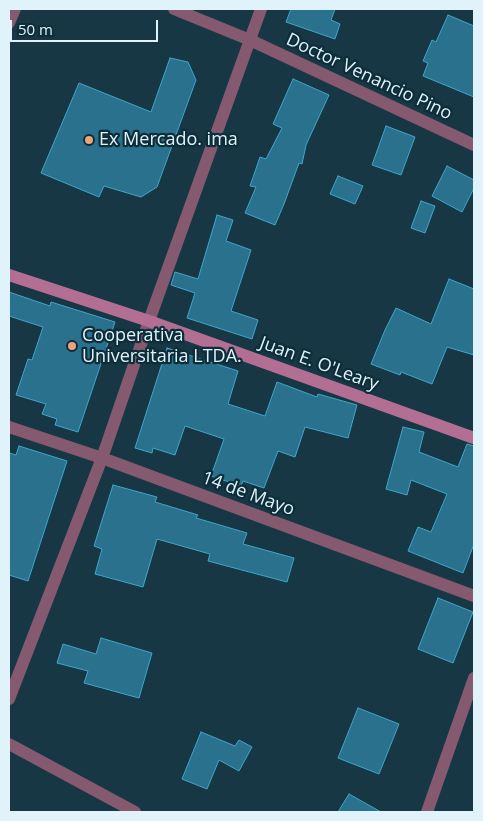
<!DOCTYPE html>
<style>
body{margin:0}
#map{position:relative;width:483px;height:821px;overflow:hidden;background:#183744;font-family:"Open Sans",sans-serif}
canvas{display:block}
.frame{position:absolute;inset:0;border:10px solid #e0f2fa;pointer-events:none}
.scale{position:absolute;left:10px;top:20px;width:148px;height:22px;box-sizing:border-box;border:2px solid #e0f2fa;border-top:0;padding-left:6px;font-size:15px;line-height:18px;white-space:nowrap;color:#e0f2fa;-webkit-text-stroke:4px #0d2d39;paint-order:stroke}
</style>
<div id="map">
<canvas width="483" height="821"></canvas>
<div class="frame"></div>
<div class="scale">50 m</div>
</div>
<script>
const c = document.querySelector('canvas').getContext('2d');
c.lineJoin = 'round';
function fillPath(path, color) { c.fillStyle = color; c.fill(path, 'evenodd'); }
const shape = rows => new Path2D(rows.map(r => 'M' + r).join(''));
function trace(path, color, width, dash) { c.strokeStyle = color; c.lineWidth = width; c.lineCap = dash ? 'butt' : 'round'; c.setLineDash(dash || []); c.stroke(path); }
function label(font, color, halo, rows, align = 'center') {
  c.font = font + ' "Open Sans",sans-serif'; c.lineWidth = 4.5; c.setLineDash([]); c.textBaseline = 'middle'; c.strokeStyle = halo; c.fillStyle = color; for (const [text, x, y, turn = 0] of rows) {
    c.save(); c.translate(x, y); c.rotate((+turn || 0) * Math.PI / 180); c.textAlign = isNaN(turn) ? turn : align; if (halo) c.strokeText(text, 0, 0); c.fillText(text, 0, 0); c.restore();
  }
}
const building = shape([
 [291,9,335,9,331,20,340,24,335,39,286,22,291,9],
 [448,15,474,26,474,97,423,76,428,63,423,61,432,40,436,42,448,15],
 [170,58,188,62,196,80,157,187,141,197,104,186,99,197,41,173,79,83,151,112,170,58],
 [293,79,329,95,306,145,302,164,299,163,284,204,275,225,245,213,256,187,250,186,260,157,266,159,282,128,273,124,293,79],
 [386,126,415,137,401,175,372,165,386,126],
 [447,166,474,180,474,188,462,212,432,196,447,166],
 [338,176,363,186,355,204,330,194,338,176],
 [421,201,435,206,425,233,411,228,421,201],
 [217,215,233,220,226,241,251,250,231,311,258,320,252,339,187,318,195,293,171,285,175,272,198,279,217,215],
 [449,279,474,289,474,355,447,347,432,384,401,372,400,375,371,364,385,330,396,308,431,324,449,279],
 [9,292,50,306,51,302,115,322,78,432,55,425,57,419,42,414,46,404,16,395,28,359,32,360,43,327,9,316,9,292],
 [167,348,238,371,228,404,265,416,277,382,317,397,318,394,357,405,348,438,305,427,295,457,278,451,264,488,243,481,241,486,211,476,224,439,185,426,175,455,153,448,152,453,135,448,167,348],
 [403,427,424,432,419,452,458,467,467,444,474,446,474,544,463,573,408,551,418,527,431,532,447,494,411,480,407,495,386,489,403,427],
 [19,446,67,461,28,581,9,575,9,453,16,455,19,446],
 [113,485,157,497,155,502,198,515,196,518,247,533,243,544,294,558,287,582,208,561,210,554,157,539,143,587,95,574,102,549,94,546,113,485],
 [438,598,473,612,453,663,418,649,438,598],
 [101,638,152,653,139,698,84,683,88,671,57,663,63,644,96,654,101,638],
 [358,708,399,724,379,774,338,758,358,708],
 [201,732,235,746,239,740,252,747,239,771,219,760,207,789,182,779,201,732],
 [349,794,381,812,338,812,349,794]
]);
const street = shape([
 [174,9,250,40,474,145],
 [9,23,15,9],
 [9,427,102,458,474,596],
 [9,699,102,458,149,321,261,9],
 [9,744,135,812],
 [427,812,474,678]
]);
const secondary = shape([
 [9,275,149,321,474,438]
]);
const markers = [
 [89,140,5,"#f0a27a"],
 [72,346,5,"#f0a27a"]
];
const streetNames = [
 ["Doctor Venancio Pino",369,77,25],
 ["Juan E. O'Leary",319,364,20],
 ["14 de Mayo",248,494,20]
];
const poiNames = [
 ["Ex Mercado. ima",99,140],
 ["Cooperativa",82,336],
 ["Universitaria LTDA.",82,357]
];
fillPath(building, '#29718c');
trace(building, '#40a6cd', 1);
trace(street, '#855a70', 12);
trace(secondary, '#b26f93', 12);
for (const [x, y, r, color] of markers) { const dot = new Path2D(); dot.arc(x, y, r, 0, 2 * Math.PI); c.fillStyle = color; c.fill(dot); trace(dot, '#0d2d39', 2); }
label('18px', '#e0f2fa', '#0d2d39', streetNames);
label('18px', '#e0f2fa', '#0d2d39', poiNames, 'left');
</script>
